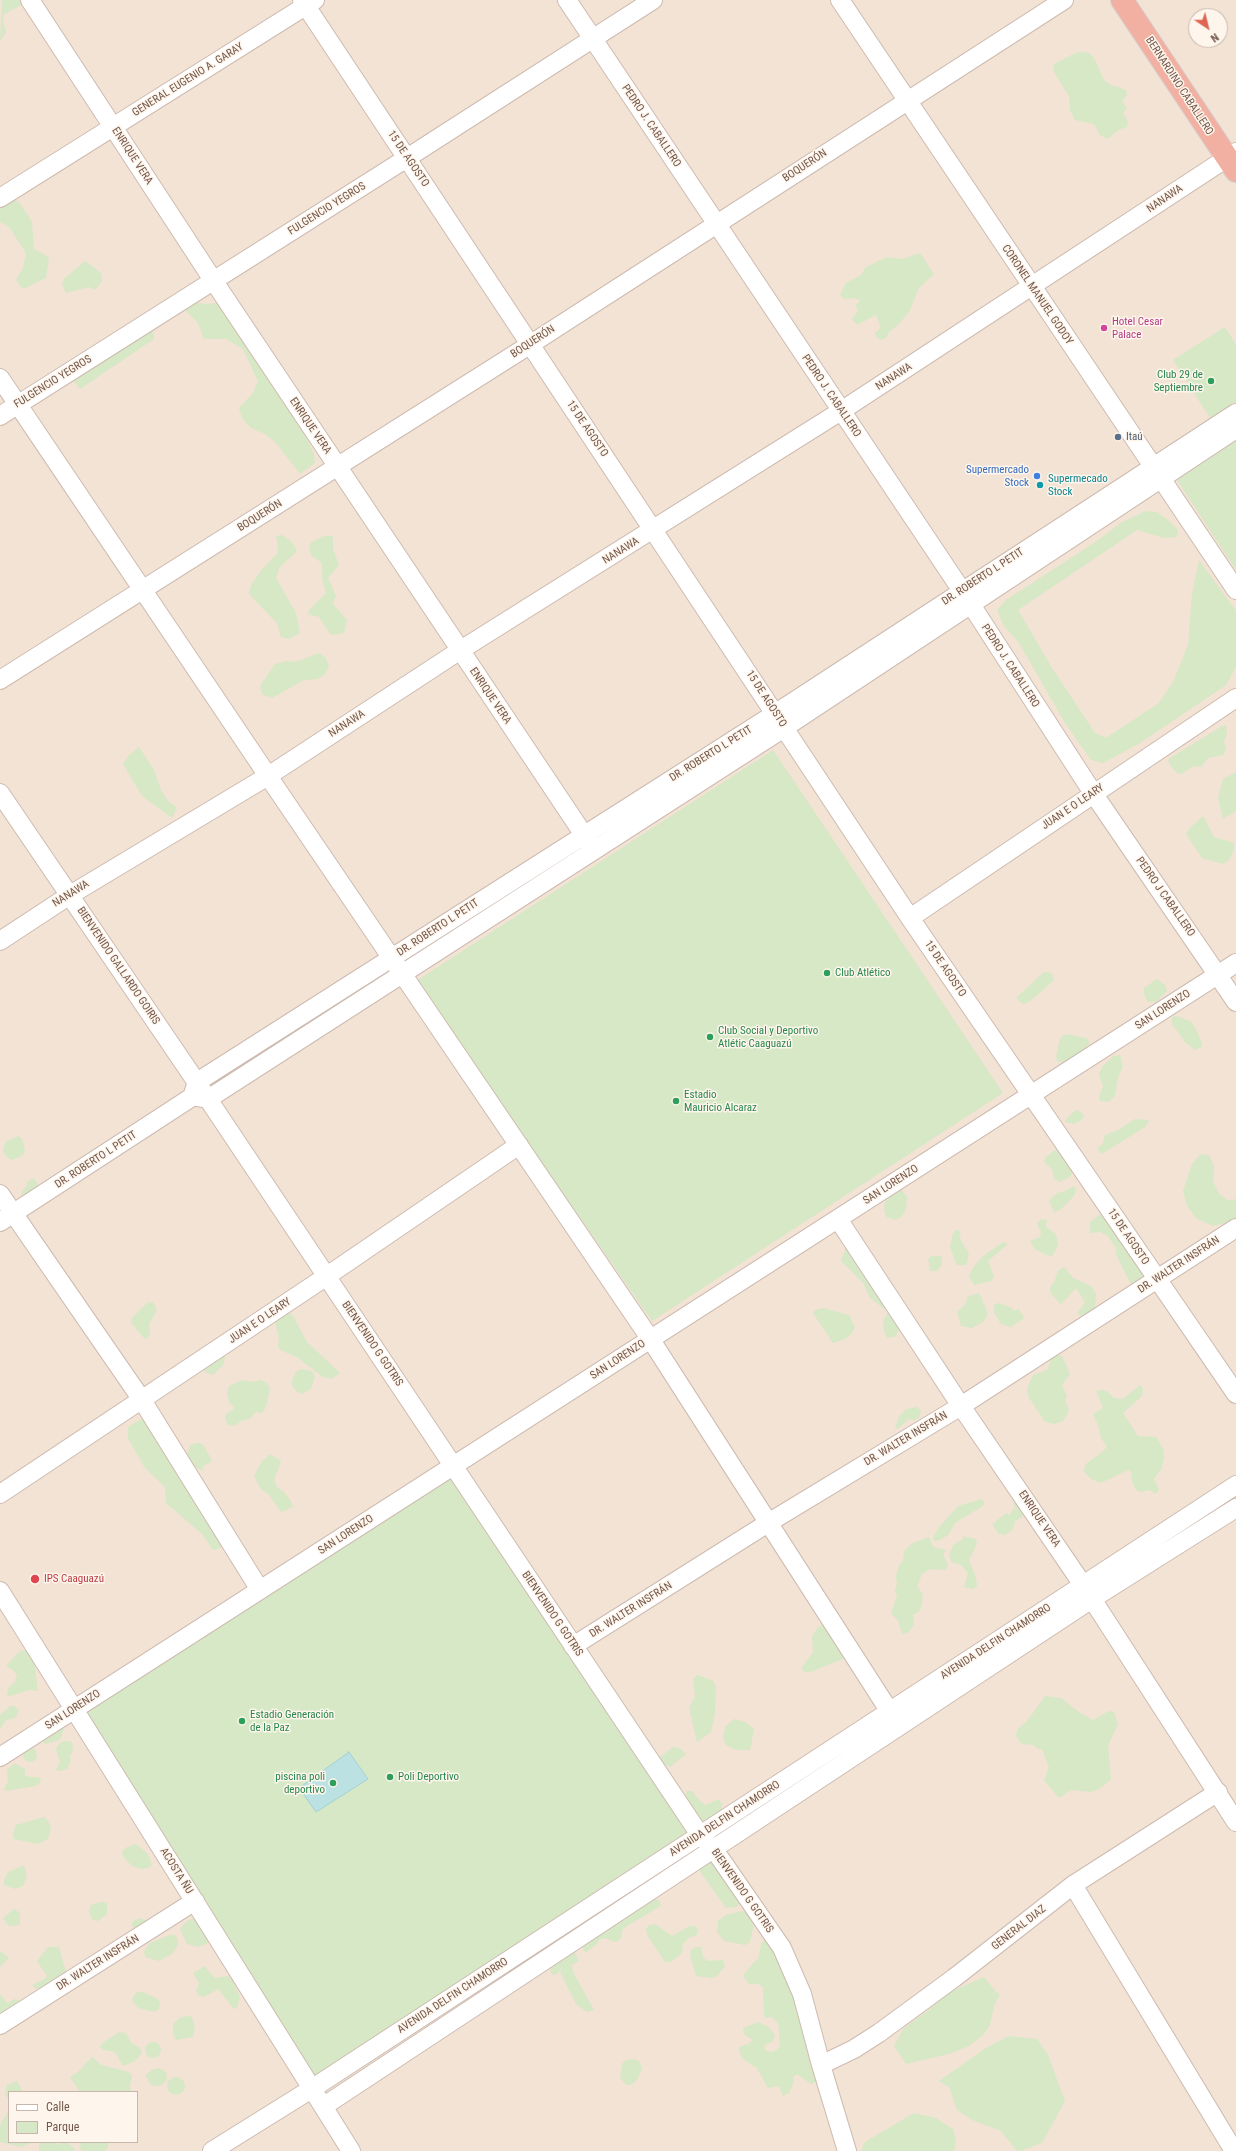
<!DOCTYPE html>
<meta charset="utf-8">
<style>
body{margin:0}
#map{position:relative;width:1236px;height:2151px;overflow:hidden;background:#fbf1e6;font-family:"Roboto Condensed",sans-serif}
canvas{display:block}
.legend{position:absolute;left:8px;top:2091px;width:130px;height:52px;box-sizing:border-box;background:#fef6ec;border:1px solid #c6b6ac;margin:0;padding:5px 7px;list-style:none;font-size:12px;color:#73574c}
.legend li{display:flex;align-items:center;gap:8px;height:20px}
.legend b{width:20px;border:1px solid #c6b6ac}
.north{position:absolute;left:1188px;top:8px;width:40px;height:40px;box-sizing:border-box;background:#fef6ec;border:1px solid #c6b6ac;border-radius:50%;rotate:145deg;font-size:11px;font-weight:700;line-height:16px;text-align:center;color:#73574c}
.north::after{content:'';display:block;margin:auto;width:14px;height:18px;background:#dd6753;clip-path:polygon(50% 0,100% 100%,50% 72%,0 100%)}
</style>
<div id="map">
<canvas width="1236" height="2151"></canvas>
<ul class="legend">
<li><b style="height:5px;background:#fff"></b>Calle</li>
<li><b style="height:11px;background:#d6e8c5"></b>Parque</li>
</ul>
<div class="north">N</div>
</div>
<script>
const c = document.querySelector('canvas').getContext('2d');
c.lineJoin = 'round';
function fillPath(path, color) { c.fillStyle = color; c.fill(path, 'evenodd'); }
const shape = rows => new Path2D(rows.map(r => 'M' + r).join(''));
function trace(path, color, width, dash) { c.strokeStyle = color; c.lineWidth = width; c.lineCap = dash ? 'butt' : 'round'; c.setLineDash(dash || []); c.stroke(path); }
function label(font, color, halo, rows, align = 'center') {
  c.font = font + ' "Roboto Condensed",sans-serif'; c.lineWidth = 3; c.setLineDash([]); c.textBaseline = 'middle'; c.strokeStyle = halo; c.fillStyle = color; for (const [text, x, y, turn = 0] of rows) {
    c.save(); c.translate(x, y); c.rotate((+turn || 0) * Math.PI / 180); c.textAlign = isNaN(turn) ? turn : align; if (halo) c.strokeText(text, 0, 0); c.fillText(text, 0, 0); c.restore();
  }
}
const residential = shape([
 [0,0,1236,0,1236,2151,0,2151],
 [1196,16,1220,16,1220,40,1196,40],
 [9,2092,137,2092,137,2142,9,2142]
]);
const green = shape([
 [2,0,22,0,22,5,4,14,3,22,6,32,0,41],
 [1082,52,1089,53,1094,58,1104,80,1109,84,1126,90,1127,94,1122,102,1127,107,1123,113,1128,122,1127,127,1118,130,1108,139,1100,135,1094,124,1075,120,1070,110,1069,96,1054,72,1053,65,1056,63,1075,53],
 [12,199,19,202,32,222,34,249,49,257,46,278,23,289,16,280,23,268,26,253,9,227,0,222,0,209],
 [920,253,934,274,919,288,909,312,898,325,889,332,886,338,881,340,877,338,875,333,881,328,876,315,857,325,852,319,858,311,855,304,859,303,859,300,855,298,844,299,840,295,846,283,861,275,866,267,887,257,903,259],
 [85,261,101,273,102,281,95,290,90,287,66,293,62,283,64,279],
 [184,301,205,304,219,303,229,321,248,336,303,431,314,454,315,463,300,474,276,443,265,434,251,428,242,418,239,408,253,393,258,381,243,349,226,339,204,339,198,323,185,310],
 [1225,327,1236,345,1236,402,1210,418,1173,360],
 [146,328,153,331,154,339,80,389,73,380],
 [1236,441,1236,570,1177,480],
 [1146,511,1157,512,1169,521,1178,530,1177,537,1164,538,1137,530,1018,610,1052,668,1095,733,1106,738,1159,703,1173,682,1188,645,1192,594,1199,560,1236,611,1236,667,1226,685,1140,743,1103,763,1091,760,1065,723,1019,643,1004,626,997,610,1006,600,1097,541,1122,522],
 [282,535,291,541,297,551,279,568,276,578,296,613,300,633,289,639,281,637,277,623,249,594,251,585,263,568,277,554,278,545,276,536],
 [324,536,333,536,333,549,339,565,328,578,336,596,333,604,347,620,344,633,331,635,319,617,308,614,309,610,326,593,322,579,322,563,311,555,309,548,311,542],
 [319,653,325,657,329,666,325,674,318,679,304,680,272,698,262,694,260,686,275,664,287,661,295,662],
 [1226,725,1227,734,1224,741,1226,749,1223,755,1208,758,1201,767,1194,766,1181,774,1177,773,1170,765,1168,760,1170,758,1222,726],
 [139,747,154,770,161,790,168,801,177,807,172,818,142,796,123,764,129,755],
 [773,750,1003,1093,652,1321,416,981],
 [1236,772,1236,811,1223,819,1218,798,1223,779],
 [1203,816,1214,837,1234,843,1234,850,1229,860,1223,864,1202,858,1186,834,1189,829],
 [1044,972,1052,973,1054,980,1029,1002,1023,1004,1016,998],
 [1157,979,1165,985,1167,991,1156,1002,1148,1002,1144,994,1144,988],
 [1176,1016,1190,1021,1195,1027,1202,1043,1201,1047,1195,1050,1186,1043,1172,1024,1172,1017],
 [1066,1034,1086,1038,1090,1043,1075,1058,1064,1063,1058,1062,1056,1057,1060,1038],
 [1120,1055,1123,1067,1118,1077,1115,1096,1109,1102,1100,1101,1099,1096,1103,1087,1099,1074,1102,1067,1113,1056],
 [1076,1110,1081,1112,1084,1115,1082,1120,1074,1124,1065,1122,1066,1119],
 [1135,1119,1149,1120,1148,1123,1145,1127,1102,1154,1097,1149,1103,1143,1105,1135,1118,1130],
 [18,1136,22,1139,25,1150,23,1155,13,1160,8,1158,3,1151,4,1146,7,1141],
 [1062,1149,1073,1170,1071,1176,1060,1182,1054,1179,1052,1169,1044,1162,1046,1157,1055,1150],
 [1201,1154,1209,1155,1214,1166,1213,1181,1219,1194,1228,1200,1234,1200,1236,1198,1236,1219,1233,1221,1213,1226,1197,1219,1187,1206,1183,1191,1192,1164],
 [34,1178,37,1183,38,1188,22,1198,21,1193,27,1185,27,1182],
 [1073,1186,1076,1189,1074,1196,1060,1210,1054,1212,1049,1201,1057,1193,1065,1191],
 [900,1188,907,1197,906,1209,902,1216,896,1220,886,1217,884,1208,885,1202],
 [1102,1213,1145,1275,1139,1286,1132,1285,1126,1275,1116,1254,1116,1248,1108,1236,1100,1232,1090,1233,1090,1222],
 [1041,1219,1047,1220,1046,1227,1056,1234,1058,1245,1052,1257,1036,1250,1030,1241,1040,1237,1041,1232,1037,1224],
 [957,1229,961,1233,959,1237,969,1254,966,1265,957,1265,950,1247,953,1233],
 [846,1242,889,1299,887,1311,870,1298,863,1283,842,1262,841,1259,845,1251],
 [1003,1242,1008,1244,988,1261,994,1276,991,1281,974,1285,969,1276,972,1269,982,1257],
 [931,1256,942,1256,942,1265,937,1271,930,1271,928,1259],
 [1064,1267,1073,1278,1091,1286,1096,1294,1095,1308,1087,1315,1082,1316,1077,1314,1085,1302,1076,1288,1061,1304,1052,1295,1050,1290,1051,1285,1054,1283,1058,1270,1060,1270],
 [979,1293,987,1311,987,1316,983,1322,972,1328,961,1326,957,1312,965,1304,968,1296],
 [148,1302,153,1302,157,1310,149,1324,150,1336,145,1339,131,1323,131,1319],
 [999,1303,1012,1308,1014,1311,1019,1309,1024,1318,1011,1327,1001,1324,994,1312,994,1305],
 [824,1308,849,1315,855,1327,852,1333,845,1339,833,1343,813,1313,815,1310],
 [286,1310,293,1316,307,1342,340,1373,331,1379,323,1377,298,1358,281,1350,278,1347,279,1338,275,1323,278,1314],
 [889,1311,900,1328,895,1337,887,1338,884,1330,883,1321],
 [223,1352,225,1356,224,1364,213,1375,205,1372,204,1368],
 [1053,1355,1062,1356,1070,1374,1062,1385,1067,1396,1065,1401,1069,1410,1063,1421,1055,1424,1045,1422,1028,1396,1027,1389,1033,1375,1047,1370],
 [301,1369,312,1371,315,1377,311,1389,302,1394,295,1390,291,1383,296,1372],
 [242,1380,254,1382,260,1380,267,1383,270,1388,266,1407,262,1413,256,1412,250,1419,243,1420,234,1426,228,1425,225,1418,226,1414,234,1409,234,1407,229,1402,227,1393,229,1386],
 [1140,1385,1143,1389,1142,1396,1123,1413,1138,1436,1156,1437,1163,1449,1164,1457,1162,1468,1154,1479,1159,1489,1156,1494,1149,1490,1141,1492,1136,1490,1132,1482,1131,1471,1128,1470,1101,1483,1091,1479,1083,1470,1087,1463,1100,1454,1107,1447,1100,1436,1099,1427,1093,1414,1103,1408,1096,1391,1103,1390,1108,1392,1114,1398,1123,1399],
 [917,1407,921,1411,919,1418,914,1420,909,1419,897,1429,895,1427,899,1417,906,1409],
 [141,1419,153,1423,226,1546,213,1550,202,1534,166,1503,165,1487,145,1468,128,1438,128,1427],
 [197,1443,203,1444,212,1461,202,1467,204,1471,195,1467,187,1456,190,1445],
 [271,1454,281,1461,274,1480,277,1487,284,1492,291,1501,293,1507,281,1512,269,1495,260,1488,254,1476,262,1461],
 [447,1473,700,1835,614,1897,615,1908,583,1928,576,1927,580,1918,313,2088,83,1712],
 [982,1499,984,1502,983,1506,955,1523,948,1535,940,1540,934,1541,933,1537,940,1526,958,1506],
 [1018,1500,1026,1511,1022,1517,1015,1521,1012,1530,1005,1535,999,1534,992,1524,1007,1513,1009,1515,1015,1508,1013,1503],
 [963,1536,976,1539,977,1544,969,1560,976,1578,977,1586,973,1589,964,1587,968,1573,961,1565,951,1562,949,1555,953,1545,963,1539],
 [929,1537,933,1547,946,1550,943,1554,948,1565,946,1570,930,1569,922,1574,917,1586,923,1595,921,1607,920,1611,913,1615,914,1625,908,1633,902,1634,898,1620,891,1614,897,1595,895,1591,897,1584,896,1576,899,1565,903,1561,904,1551,913,1543],
 [823,1625,828,1628,845,1658,808,1673,802,1670,802,1667,813,1652,812,1637,818,1627],
 [26,1650,34,1660,38,1691,29,1690,7,1697,8,1688,15,1682,17,1675,13,1670,6,1666,19,1652],
 [697,1675,712,1680,716,1686,715,1713,711,1732,697,1742,689,1708,695,1696,693,1680],
 [1045,1696,1061,1698,1080,1713,1093,1720,1109,1711,1114,1712,1118,1724,1108,1745,1111,1779,1101,1788,1091,1792,1071,1790,1059,1798,1044,1780,1049,1767,1042,1749,1038,1749,1033,1745,1022,1744,1016,1736,1017,1730,1028,1720],
 [10,1706,15,1706,19,1711,15,1718,6,1720,0,1729,0,1715],
 [734,1719,745,1722,754,1729,750,1750,736,1750,726,1745,723,1739,725,1727],
 [62,1726,64,1729,60,1740,45,1744,42,1740],
 [64,1741,72,1742,73,1751,70,1756,71,1761,67,1769,59,1771,56,1770,60,1762,56,1749,59,1744],
 [673,1747,679,1748,686,1754,670,1767,663,1763,659,1758],
 '23 1755a7 7 0 1 1 14 0a7 7 0 1 1-14 0Z',
 [15,1763,25,1769,25,1776,41,1778,40,1783,36,1786,6,1791,4,1789,8,1781,7,1770],
 [686,1791,692,1791,700,1801,705,1805,719,1799,722,1804,722,1810,719,1815,704,1824,693,1807,686,1800],
 [44,1817,48,1821,51,1828,48,1839,38,1844,14,1839,13,1833,16,1825],
 [136,1844,148,1854,152,1865,148,1868,142,1869,132,1866,124,1858,122,1853,125,1848],
 [715,1856,742,1897,737,1907,726,1908,701,1873,697,1863],
 [22,1866,24,1866,27,1875,23,1886,15,1889,4,1885,4,1880,8,1872],
 [655,1899,660,1901,661,1906,627,1926,623,1929,620,1940,615,1942,604,1938,599,1940,596,1945,586,1952,584,1951,583,1945,649,1900],
 [101,1902,107,1903,107,1914,98,1921,92,1920,89,1910,91,1905],
 [14,1909,20,1913,20,1924,14,1926,9,1926,3,1918],
 [742,1911,752,1915,755,1920,750,1942,745,1945,724,1941,717,1932,718,1921,726,1915],
 [197,1917,210,1938,208,1943,198,1947,187,1944,180,1929,187,1921],
 [139,1918,149,1921,135,1932,132,1925,132,1922],
 [655,1924,672,1936,690,1926,696,1926,698,1931,696,1936,690,1937,682,1945,683,1950,680,1955,671,1962,665,1962,647,1935,646,1929,649,1925],
 [170,1935,175,1935,178,1940,178,1945,172,1954,159,1961,145,1957,144,1951,150,1943],
 [766,1938,784,1960,822,2080,811,2084,797,2074,793,2077,794,2082,789,2093,783,2096,779,2086,768,2088,757,2068,743,2059,738,2048,748,2043,747,2046,753,2040,744,2034,743,2028,758,2022,769,2027,775,2036,773,2041,764,2046,766,2051,772,2052,777,2050,780,2045,778,2023,772,2017,766,2018,764,2016,763,1987,758,1984,749,1984,744,1977,744,1974,759,1957,761,1943],
 [48,1947,59,1947,64,1966,68,1974,42,1988,36,1989,32,1985,45,1979,47,1976,37,1961],
 [696,1947,701,1947,703,1957,707,1961,723,1960,725,1966,718,1975,713,1978,696,1976,690,1955,691,1950],
 [0,1951,9,1958,0,1967],
 [574,1951,579,1961,572,1965,573,1972,594,2010,587,2012,576,2004,560,1972,564,1966,556,1975,551,1974,550,1964],
 [204,1966,215,1978,228,1976,232,1979,240,1997,237,2008,234,2009,218,1989,204,1997,199,1996,196,1991,199,1983,193,1974],
 [984,1977,996,1992,1000,1994,994,2006,990,2025,983,2035,969,2046,949,2054,906,2064,894,2046,904,2028,929,2010,948,1993],
 [138,1992,143,1992,158,1999,160,2004,159,2009,154,2012,138,2008,132,2000,134,1995],
 [0,1994,7,2003,15,1999,21,2001,20,2006,0,2014],
 [191,2016,195,2026,193,2037,176,2040,173,2034,173,2024,181,2017],
 [120,2032,126,2033,131,2043,140,2048,142,2053,135,2061,123,2066,115,2052,104,2050,99,2047,105,2041],
 [1009,2036,1037,2039,1048,2055,1065,2101,1042,2143,1021,2151,1017,2151,1001,2131,974,2121,957,2110,949,2087,939,2081,986,2048],
 '145 2050a8 8 0 1 1 16 0a8 8 0 1 1-16 0Z',
 [93,2057,101,2065,129,2072,132,2076,130,2087,131,2092,80,2092,70,2077,77,2073,90,2059],
 [634,2059,639,2061,642,2069,637,2080,631,2085,626,2085,620,2078,622,2064,626,2060],
 [159,2068,166,2072,167,2080,160,2086,152,2086,146,2077,146,2075,152,2070],
 '167 2086a9 9 0 1 1 18 0a9 9 0 1 1-18 0Z',
 [17,2081,23,2092,9,2092,9,2100,5,2095,7,2085],
 [9,2109,9,2142,33,2142,22,2147,0,2142,0,2125],
 [914,2113,936,2118,953,2129,956,2141,954,2151,861,2151,865,2142],
 [39,2142,55,2142,57,2145,65,2142,72,2146,75,2151,39,2151],
 [79,2142,109,2142,107,2149,104,2151,81,2151]
]);
const water = shape([
 [349,1752,368,1779,316,1812,299,1788,349,1752]
]);
const minor = shape([
 [30,0,213,280,590,844],
 [302,0,910,918,1236,1394],
 [567,0,970,603,1093,793,1236,1002],
 [840,0,1236,590],
 [0,198,315,0],
 [0,378,268,776,651,1340,899,1726],
 [0,416,407,158,653,0],
 [0,680,531,344,1064,0],
 [0,793,208,1099,700,1835,713,1848,782,1948,802,1994,821,2065,847,2151],
 [910,918,1236,698],
 [0,941,70,895,268,776,459,651,841,411,1236,152],
 [197,1097,208,1099,784,728,1236,429],
 [0,1194,142,1400,260,1590],
 [838,1219,961,1406,1083,1585,1236,1822],
 [0,1222,192,1097,197,1082,776,713,1236,413],
 [0,1494,327,1276,519,1145],
 [0,1591,351,2151],
 [573,1646,768,1523,961,1406,1236,1228],
 [0,1757,1236,963],
 [1073,1885,1234,2151],
 [0,2025,195,1901],
 [821,2065,854,2049,879,2033,954,1978,1073,1885,1218,1792],
 [324,2106,1092,1599,1236,1508],
 [212,2151,313,2088,1236,1485]
]);
const highway = shape([
 [1122,0,1236,171]
]);
const markers = [
 [1104,328,4,"#d1479c"],
 [1211,381,4,"#2e9e5b"],
 [1118,437,4,"#5c6f8a"],
 [1037,476,4,"#3f7fe0"],
 [1040,485,4,"#0f9aa8"],
 [827,973,4,"#2e9e5b"],
 [710,1037,4,"#2e9e5b"],
 [676,1101,4,"#2e9e5b"],
 [35,1579,5,"#e0444e"],
 [242,1721,4,"#2e9e5b"],
 [390,1777,4,"#2e9e5b"],
 [333,1783,4,"#2e9e5b"]
];
const streetNames = [
 ["GENERAL EUGENIO A. GARAY",188,80,-32],
 ["BERNARDINO CABALLERO",1179,86,57],
 ["PEDRO J. CABALLERO",651,126,56],
 ["ENRIQUE VERA",132,156,57],
 ["15 DE AGOSTO",408,159,56],
 ["BOQUERÓN",805,166,-33],
 ["NANAWA",1165,199,-34],
 ["FULGENCIO YEGROS",327,209,-32],
 ["CORONEL MANUEL GODOY",1037,295,56],
 ["BOQUERÓN",533,342,-33],
 ["NANAWA",894,377,-33],
 ["FULGENCIO YEGROS",53,382,-32],
 ["PEDRO J. CABALLERO",831,396,56],
 ["ENRIQUE VERA",310,426,56],
 ["15 DE AGOSTO",587,429,56],
 ["BOQUERÓN",260,516,-32],
 ["NANAWA",621,551,-32],
 ["DR. ROBERTO L PETIT",983,577,-33],
 ["PEDRO J. CABALLERO",1010,666,57],
 ["ENRIQUE VERA",490,696,56],
 ["15 DE AGOSTO",766,699,57],
 ["NANAWA",347,724,-33],
 ["DR. ROBERTO L PETIT",711,754,-32],
 ["JUAN E O LEARY",1073,807,-34],
 ["NANAWA",71,894,-32],
 ["PEDRO J CABALLERO",1165,897,55],
 ["DR. ROBERTO L PETIT",438,928,-33],
 ["BIENVENIDO GALLARDO GOIRIS",118,966,56],
 ["15 DE AGOSTO",945,969,56],
 ["SAN LORENZO",1163,1010,-33],
 ["DR. ROBERTO L PETIT",96,1160,-33],
 ["SAN LORENZO",891,1185,-33],
 ["15 DE AGOSTO",1128,1237,56],
 ["DR. WALTER INSFRÁN",1179,1265,-33],
 ["JUAN E O LEARY",260,1321,-34],
 ["BIENVENIDO G GOTRIS",372,1344,56],
 ["SAN LORENZO",618,1360,-33],
 ["DR. WALTER INSFRÁN",906,1439,-31],
 ["ENRIQUE VERA",1039,1519,56],
 ["SAN LORENZO",346,1535,-33],
 ["DR. WALTER INSFRÁN",631,1610,-32],
 ["BIENVENIDO G GOTRIS",552,1614,56],
 ["AVENIDA DELFIN CHAMORRO",996,1642,-33],
 ["SAN LORENZO",73,1710,-33],
 ["AVENIDA DELFIN CHAMORRO",725,1819,-33],
 ["ACOSTA ÑU",176,1871,58],
 ["BIENVENIDO G GOTRIS",742,1891,55],
 ["GENERAL DIAZ",1019,1928,-38],
 ["DR. WALTER INSFRÁN",98,1963,-32],
 ["AVENIDA DELFIN CHAMORRO",453,1996,-33]
];
const hotelNames = [
 ["Hotel Cesar",1112,322],
 ["Palace",1112,335]
];
const leisureNames = [
 ["Club 29 de",1203,375,"right"],
 ["Septiembre",1203,388,"right"],
 ["Club Atlético",835,973],
 ["Club Social y Deportivo",718,1031],
 ["Atlétic Caaguazú",718,1044],
 ["Estadio",684,1095],
 ["Mauricio Alcaraz",684,1108],
 ["Estadio Generación",250,1715],
 ["de la Paz",250,1728],
 ["piscina poli",325,1777,"right"],
 ["deportivo",325,1790,"right"],
 ["Poli Deportivo",398,1777]
];
const serviceNames = [
 ["Itaú",1126,437]
];
const shopNames = [
 ["Supermercado",1029,470],
 ["Stock",1029,483]
];
const cultureNames = [
 ["Supermecado",1048,479],
 ["Stock",1048,492]
];
const healthNames = [
 ["IPS Caaguazú",44,1579]
];
fillPath(residential, '#f2e3d5');
fillPath(green, '#d6e8c5');
fillPath(water, '#bce1e3');
trace(water, '#a3d1d5', 1);
trace(minor, '#cebbb0', 20);
trace(highway, '#d8d0cd', 24);
trace(minor, '#fff', 18);
trace(highway, '#f1b0a1', 22);
for (const [x, y, r, color] of markers) { const dot = new Path2D(); dot.arc(x, y, r, 0, 2 * Math.PI); c.fillStyle = color; c.fill(dot); trace(dot, '#fef6ec', 1.5); }
label('11px', '#73574c', '#fef6ec', streetNames);
label('11px', '#b23c85', '#fef6ec', hotelNames, 'left');
label('11px', '#27864d', '#fef6ec', leisureNames, 'left');
label('11px', '#4e5e75', '#fef6ec', serviceNames, 'left');
label('11px', '#366cbe', '#fef6ec', shopNames, 'right');
label('11px', '#0d838f', '#fef6ec', cultureNames, 'left');
label('11px', '#be3a42', '#fef6ec', healthNames, 'left');
</script>
